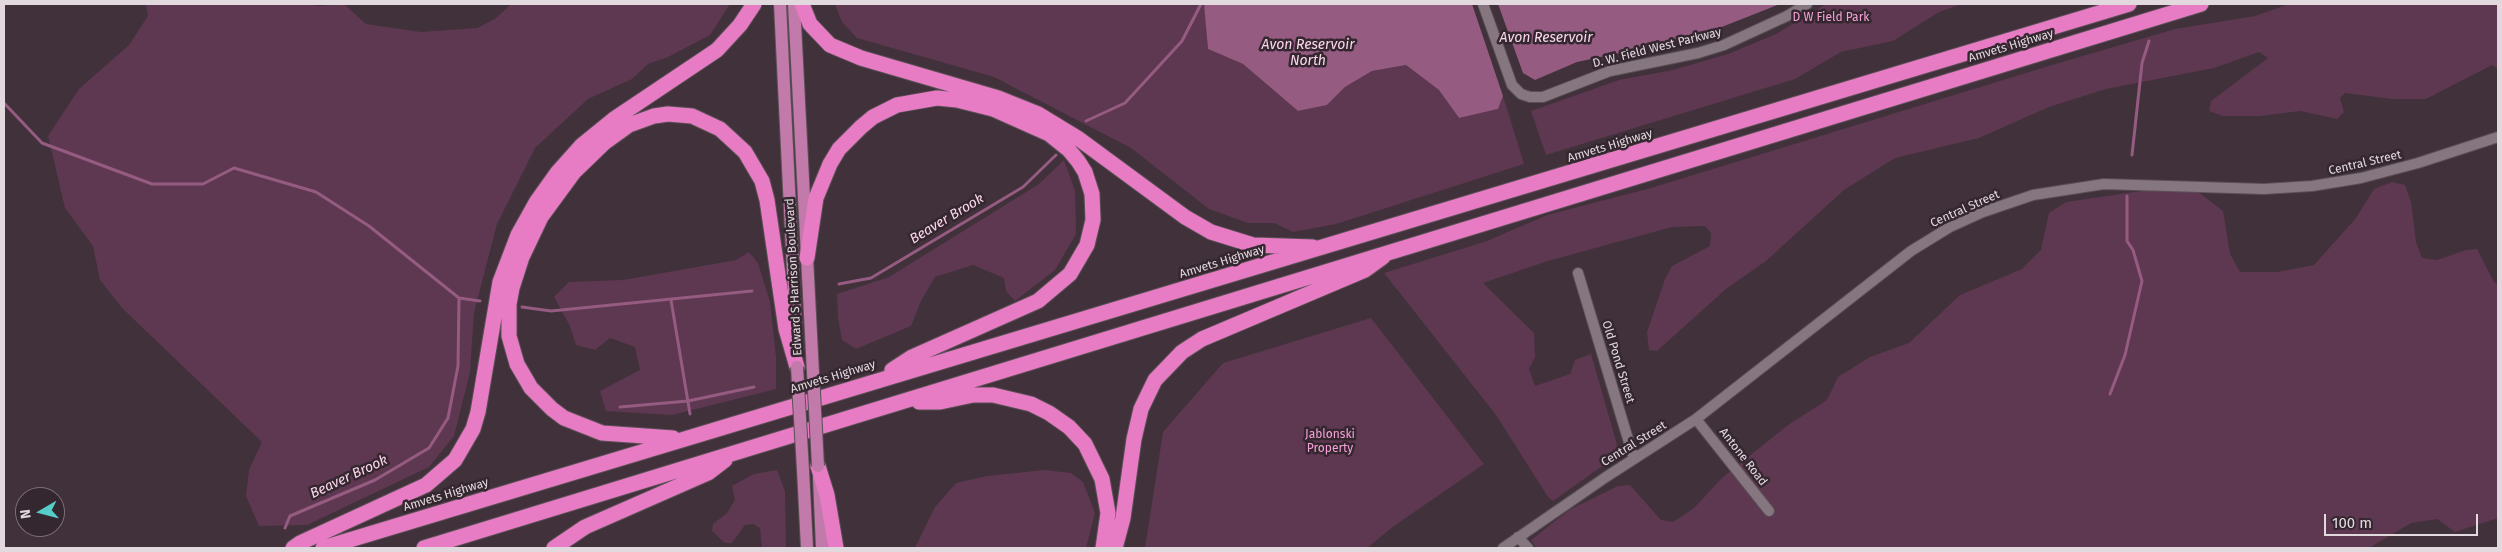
<!DOCTYPE html>
<style>
body{margin:0}
#map{position:relative;width:2502px;height:552px;overflow:hidden;background:#40313a;font-family:"Fira Sans",sans-serif}
canvas{display:block}
.frame{position:absolute;inset:0;border:5px solid #e2d9de;pointer-events:none}
.north{position:absolute;left:15px;top:487px;width:50px;height:50px;box-sizing:border-box;background:#352730;border:1px solid #7a6e76;border-radius:50%;rotate:262deg;font-size:14px;font-weight:700;line-height:20px;text-align:center;color:#e2d9de}
.north::after{content:'';display:block;margin:auto;width:18px;height:22px;background:#54cdc8;clip-path:polygon(50% 0,100% 100%,50% 72%,0 100%)}
.scale{position:absolute;left:2324px;top:514px;width:154px;height:22px;box-sizing:border-box;border:2px solid #e2d9de;border-top:0;padding-left:6px;font-size:15px;line-height:18px;white-space:nowrap;color:#e2d9de;-webkit-text-stroke:4px #352730;paint-order:stroke}
</style>
<div id="map">
<canvas width="2502" height="552"></canvas>
<div class="frame"></div>
<div class="north">N</div>
<div class="scale">100 m</div>
</div>
<script>
const c = document.querySelector('canvas').getContext('2d');
c.lineJoin = 'round';
function fillPath(path, color) { c.fillStyle = color; c.fill(path, 'evenodd'); }
const shape = rows => new Path2D(rows.map(r => 'M' + r).join(''));
function trace(path, color, width, dash) { c.strokeStyle = color; c.lineWidth = width; c.lineCap = dash ? 'butt' : 'round'; c.setLineDash(dash || []); c.stroke(path); }
function label(font, color, halo, rows, align = 'center') {
  c.font = font + ' "Fira Sans",sans-serif'; c.lineWidth = 5; c.setLineDash([]); c.textBaseline = 'middle'; c.strokeStyle = halo; c.fillStyle = color; for (const [text, x, y, turn = 0] of rows) {
    c.save(); c.translate(x, y); c.rotate((+turn || 0) * Math.PI / 180); c.textAlign = isNaN(turn) ? turn : align; if (halo) c.strokeText(text, 0, 0); c.fillText(text, 0, 0); c.restore();
  }
}
const green = shape([
 [146,4,308,4,318,6,344,4,366,24,421,32,477,28,495,19,511,4,730,4,710,35,668,57,648,64,632,79,588,99,535,148,497,224,474,313,470,372,454,436,429,467,307,525,259,526,246,496,249,470,262,442,123,309,100,280,93,246,65,208,48,136,79,89,129,45,148,16],
 [835,4,1205,4,1208,49,1243,64,1298,111,1327,105,1345,87,1372,71,1406,65,1439,90,1459,118,1498,109,1503,96,1524,164,1336,224,1293,232,1274,223,1248,223,1209,209,1131,148,994,77,857,38,842,22],
 [1826,4,1962,4,1939,12,1893,41,1841,52,1795,79,1546,155,1531,111,1619,80,1673,70,1728,54,1776,34],
 [2289,4,2498,4,2498,69,2492,65,2426,99,2392,99,2345,93,2340,98,2344,112,2337,119,2300,111,2260,116,2223,116,2209,111,2211,101,2268,58,2259,52,2214,68,2106,89,2049,107,1979,138,1895,158,1844,190,1766,261,1726,289,1657,351,1649,350,1647,332,1665,279,1672,266,1710,246,1711,233,1705,226,1672,227,1548,261,1483,283,1534,333,1535,357,1529,369,1535,386,1570,374,1575,360,1591,354,1618,448,1615,457,1553,501,1548,497,1496,415,1384,273,1487,241,1547,215,1651,188,2052,65,2175,29,2255,16],
 [1064,160,1075,191,1076,234,1055,270,1015,301,1006,291,1004,278,973,265,935,277,921,301,911,326,856,349,842,340,838,318,837,294,889,277,1039,184],
 [2392,182,2405,185,2411,202,2416,242,2422,258,2437,260,2466,250,2477,249,2494,282,2498,284,2498,518,2455,532,2437,519,2411,523,2369,548,1536,548,1531,540,1569,510,1618,486,1630,485,1661,520,1673,522,1694,508,1722,478,1788,425,1827,400,1838,377,1870,357,1909,343,1960,295,2022,269,2041,250,2049,213,2066,202,2148,190,2197,191,2223,211,2230,254,2240,272,2278,272,2314,265,2356,218,2374,189],
 [749,252,758,263,770,302,776,357,776,389,672,415,606,411,600,391,640,370,635,347,610,338,595,350,576,345,570,326,554,297,569,282,623,280,736,260],
 [1371,318,1484,464,1394,526,1367,548,1145,548,1163,432,1223,363],
 [777,470,785,491,786,548,762,548,760,528,753,524,745,525,732,543,725,543,712,531,713,524,727,513,735,500,732,486,754,474],
 [1044,470,1071,473,1083,482,1095,513,1086,548,915,548,935,507,956,483,987,476]
]);
const water = shape([
 [1204,4,1472,4,1503,96,1498,109,1459,118,1439,90,1406,65,1372,71,1345,87,1327,105,1298,111,1243,64,1208,49],
 [1498,4,1780,4,1699,36,1577,62,1535,80,1523,73]
]);
const stream = shape([
 [4,103,42,143,152,184,203,184,234,168,316,192,369,226,459,298],
 [1086,121,1125,103,1182,41,1201,4],
 [2132,155,2142,63,2149,41],
 [839,284,871,278,1023,187,1056,155],
 [459,298,480,301],
 [671,300,690,414],
 [522,307,551,311,752,291],
 [2110,394,2125,355,2142,281,2133,250,2127,241,2127,196],
 [620,407,688,401,754,387],
 [285,528,290,516,375,480,429,448,448,418,458,366,459,298]
]);
const minor = shape([
 [1483,4,1512,85,1521,94,1530,97,1543,97,1610,71,1698,53,1724,45,1787,16,1807,4],
 [1578,273,1634,459],
 [1696,419,1769,511],
 [1518,537,1528,548],
 [1503,548,1606,477,1696,419,1911,251,1950,227,1983,212,2033,195,2104,184,2264,189,2312,186,2361,178,2418,163,2498,137]
]);
const major = shape([
 [780,4,797,353],
 [794,4,813,373],
 [803,470,807,548],
 [819,478,822,548]
]);
const highway = shape([
 [802,4,810,24,830,45,861,58,998,98,1038,114,1079,139,1185,217,1211,232,1253,245,1313,247],
 [807,258,816,198,830,164,839,149,861,127,873,117,897,105,937,98,957,100,993,109,1049,134,1069,150,1078,161,1085,172,1092,194,1093,220,1087,245,1070,274,1038,301,912,357,892,370],
 [919,402,940,402,973,395,993,395,1031,404,1049,413,1069,427,1085,444,1102,479,1108,513,1103,548],
 [673,438,602,433,564,418,552,409,531,388,517,364,509,336,509,304,512,288,522,257,541,217,574,172,604,143,629,125,654,116,668,114,692,116,720,129,745,152,762,181,767,200,786,329,797,367],
 [818,466,827,495,836,548],
 [293,548,300,543,426,485,455,460,473,429,478,412,500,282,518,235,537,201,557,173,582,145,614,119,717,50,740,25,754,4],
 [323,548,2129,4],
 [424,548,2201,4],
 [554,548,585,527,708,473,725,460],
 [1115,548,1123,518,1134,439,1141,409,1155,380,1182,352,1202,339,1365,270,1383,257]
]);
const majorBridge = shape([
 [797,367,803,470],
 [813,373,818,466]
]);
const parkNames = [
 ["D W Field Park",1831,18],
 ["Jablonski",1330,435],
 ["Property",1330,449]
];
const streetNames = [
 ["Amvets Highway",2011,46,-17],
 ["D. W. Field West Parkway",1657,48,-14],
 ["Amvets Highway",1610,146,-17],
 ["Central Street",2365,163,-13],
 ["Central Street",1965,209,-24],
 ["Amvets Highway",1222,262,-17],
 ["Edward S Harrison Boulevard",794,277,-93],
 ["Old Pond Street",1618,362,73],
 ["Amvets Highway",833,377,-17],
 ["Central Street",1634,444,-32],
 ["Antone Road",1743,457,52],
 ["Amvets Highway",446,495,-17]
];
const waterNames = [
 ["Avon Reservoir",1546,38],
 ["Avon Reservoir",1308,45],
 ["North",1308,61],
 ["Beaver Brook",947,219,-31],
 ["Beaver Brook",349,477,-25]
];
fillPath(green, '#5e3851');
fillPath(water, '#955b81');
trace(stream, '#955b81', 3);
trace(minor, '#5b4f56', 12);
trace(major, '#5b4f56', 14);
trace(highway, '#5b4f56', 17);
trace(minor, '#867680', 10);
trace(major, '#c17aa9', 12);
trace(highway, '#e87cc4', 15);
trace(majorBridge, '#5b4f56', 14, []);
trace(majorBridge, '#c17aa9', 12);
label('12px', '#f6a1d8', '#352730', parkNames);
label('12px', '#e2d9de', '#352730', streetNames);
label('italic 14px', '#fbd7ec', '#352730', waterNames);
</script>
